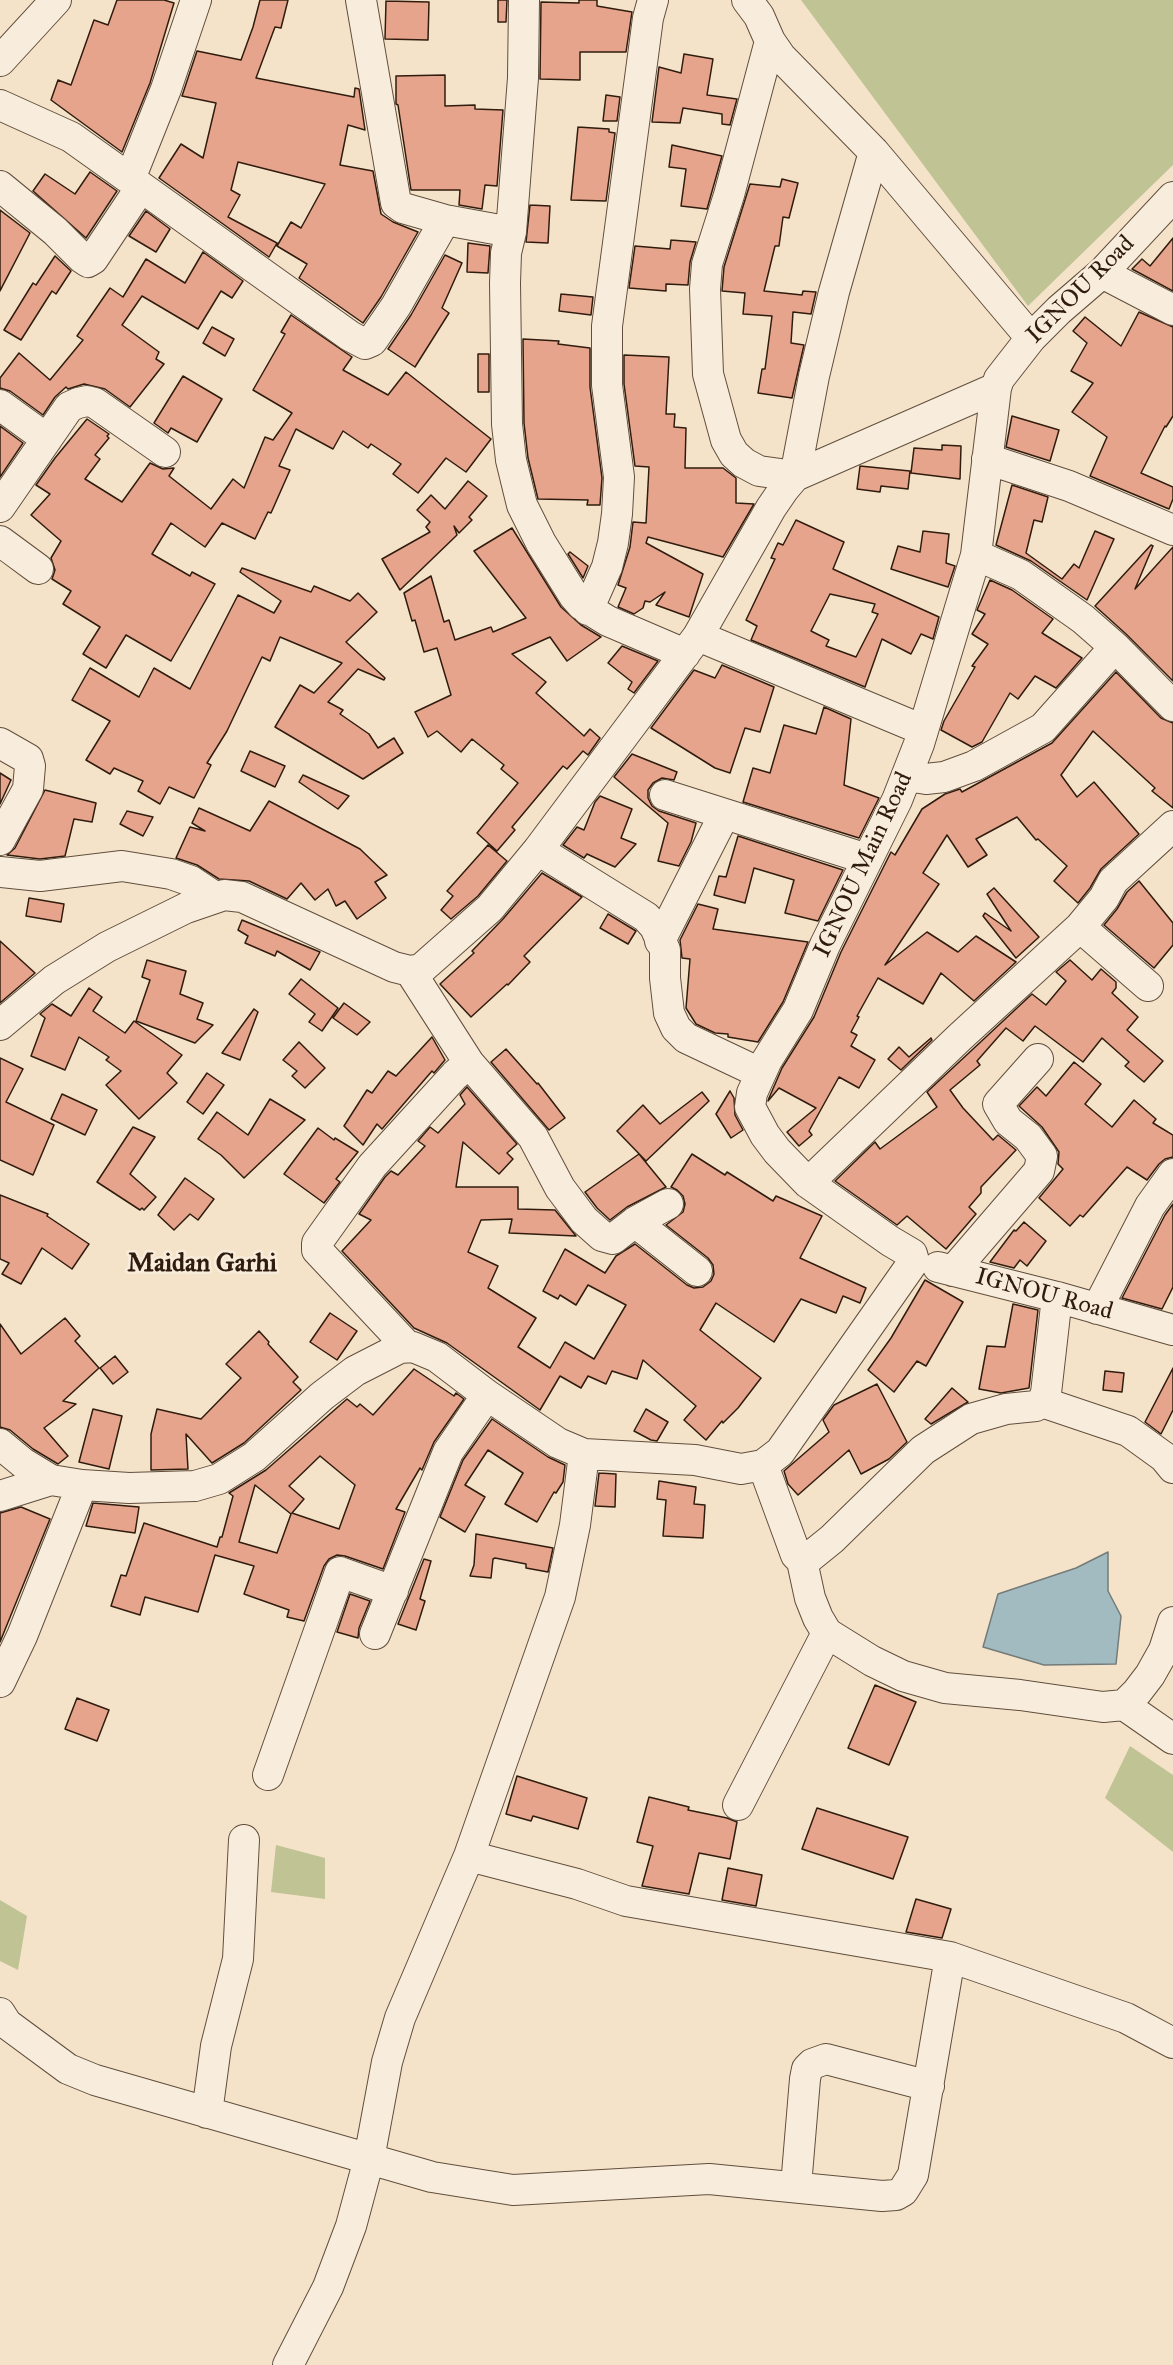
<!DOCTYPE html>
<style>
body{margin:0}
canvas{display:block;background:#f5e3c9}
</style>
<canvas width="1173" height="2365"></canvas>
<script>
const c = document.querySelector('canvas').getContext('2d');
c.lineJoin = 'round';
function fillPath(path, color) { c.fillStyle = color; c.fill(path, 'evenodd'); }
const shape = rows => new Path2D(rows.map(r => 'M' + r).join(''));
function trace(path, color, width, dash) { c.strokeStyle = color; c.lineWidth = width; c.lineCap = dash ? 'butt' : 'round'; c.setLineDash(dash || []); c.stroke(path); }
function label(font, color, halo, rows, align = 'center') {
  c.font = font + ' "IM FELL Great Primer",serif'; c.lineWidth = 5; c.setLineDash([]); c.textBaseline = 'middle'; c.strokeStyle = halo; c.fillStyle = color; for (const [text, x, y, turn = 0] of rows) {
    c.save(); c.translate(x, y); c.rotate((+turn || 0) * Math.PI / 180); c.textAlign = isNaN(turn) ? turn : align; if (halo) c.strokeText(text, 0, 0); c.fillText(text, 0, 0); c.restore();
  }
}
const green = shape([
 [801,0,1173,0,1173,165,1028,306],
 [1130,1746,1173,1775,1173,1852,1105,1798],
 [276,1845,325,1858,325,1899,271,1892],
 [0,1900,27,1916,18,1970,0,1961]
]);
const water = shape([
 [1108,1552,1108,1591,1121,1616,1116,1664,1044,1665,983,1647,998,1594,1076,1568,1108,1552]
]);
const building = shape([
 [117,0,164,0,174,3,150,83,122,152,51,100,58,80,71,85,94,20,108,25,117,0],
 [260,0,288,0,281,28,275,27,256,78,354,97,355,88,359,89,365,130,348,125,340,165,373,171,381,214,393,222,418,232,381,297,363,323,299,278,307,264,277,246,291,222,301,228,325,184,238,162,231,190,240,195,228,217,277,243,269,257,159,178,181,144,203,158,216,103,182,96,197,51,241,60,253,27,260,0],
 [498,0,507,0,506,22,498,22,498,0],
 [579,0,597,0,597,6,632,12,626,52,580,52,580,80,540,79,541,2,579,3,579,0],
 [386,1,429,2,428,40,385,39,386,1],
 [684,54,713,59,707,95,737,99,730,125,722,124,722,114,683,108,680,123,652,122,659,67,681,73,684,54],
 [445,75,445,106,475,105,475,109,503,110,497,186,485,185,482,209,459,205,460,190,411,190,398,105,396,104,396,76,445,75],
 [606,95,620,97,617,121,603,121,606,95],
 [578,127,609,129,609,132,615,133,606,201,571,200,578,127],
 [672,145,722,156,707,209,681,206,686,169,669,167,672,145],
 [90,172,117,191,86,238,33,191,45,174,75,194,90,172],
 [782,179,798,183,789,218,783,217,779,246,775,246,764,291,802,295,803,291,816,292,811,314,793,312,791,343,804,345,792,398,758,393,762,369,765,369,772,316,743,314,745,293,722,291,724,267,750,184,780,187,782,179],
 [530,205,550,206,548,243,526,242,530,205],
 [0,210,30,233,0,291,0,210],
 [146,211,170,229,156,252,129,236,146,211],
 [1173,238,1173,291,1132,269,1142,259,1150,266,1173,238],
 [671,240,696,242,690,262,688,285,666,284,666,291,629,288,635,246,670,249,671,240],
 [468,243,490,246,488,273,467,272,468,243],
 [203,252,243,281,232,298,221,291,198,329,142,296,122,325,159,352,156,359,164,364,130,407,105,389,84,384,68,389,66,387,55,397,43,415,10,391,0,388,0,378,19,353,50,380,83,340,77,336,110,288,123,297,146,259,185,283,203,252],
 [445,255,462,263,442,308,449,313,415,367,388,349,411,315,445,255],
 [55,256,71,271,56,294,52,291,21,340,4,330,33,283,36,285,55,256],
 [561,294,593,297,591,315,559,311,561,294],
 [1139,312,1173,327,1173,416,1166,427,1165,426,1141,473,1173,487,1173,499,1169,509,1090,476,1107,437,1072,412,1093,383,1071,371,1087,343,1073,331,1085,317,1121,346,1139,312],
 [291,315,352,357,343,370,388,395,406,372,491,439,466,472,446,458,418,493,393,474,401,464,371,444,368,448,343,431,333,449,296,429,279,466,290,470,271,513,268,512,255,539,222,523,205,547,171,523,152,554,190,576,192,572,215,584,171,661,126,635,106,668,83,654,100,627,63,604,71,591,52,579,55,570,51,558,61,541,31,515,50,494,36,485,55,458,87,419,109,434,107,436,109,438,95,455,100,459,85,479,122,502,150,463,163,469,174,468,169,476,211,509,233,479,244,488,265,437,273,440,292,413,253,390,285,334,281,332,291,315],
 [212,327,234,339,225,356,203,343,212,327],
 [523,339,559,341,558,344,590,348,590,387,602,478,600,505,587,505,588,500,538,499,528,458,524,423,523,339],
 [478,354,489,354,489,392,478,392,478,354],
 [624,355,669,357,666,414,675,414,674,427,686,428,685,468,723,468,736,478,736,503,754,504,723,557,648,537,646,543,703,574,689,617,656,605,665,592,650,602,645,601,643,608,634,614,618,607,626,588,618,585,630,547,633,522,646,523,649,467,635,466,624,384,624,355],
 [183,376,222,399,197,442,171,428,168,433,154,423,183,376],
 [1012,416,1059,430,1050,461,1006,447,1012,416],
 [0,426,23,443,0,477,0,426],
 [942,445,961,446,960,479,911,473,914,448,942,450,942,445],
 [860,466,910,471,908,489,881,486,880,492,857,489,860,466],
 [468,481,487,496,469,517,472,520,459,533,454,526,457,535,400,590,382,559,430,532,426,527,430,522,417,510,431,495,445,509,468,481],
 [1012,485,1048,497,1042,522,1034,520,1026,553,1062,579,1074,564,1079,568,1095,531,1114,539,1087,600,1031,561,996,545,1012,485],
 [796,520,844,542,833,569,939,617,933,639,921,634,911,654,882,639,865,687,751,640,757,626,746,620,775,559,771,558,778,543,783,545,796,520],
 [830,594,875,604,872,612,878,614,856,657,826,646,829,640,811,631,830,594],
 [512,528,561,607,581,625,601,637,567,661,550,637,512,654,546,682,536,693,584,736,590,729,600,738,588,755,583,751,567,769,563,766,512,827,515,830,497,851,477,833,518,783,501,769,504,765,472,739,461,752,437,731,428,737,415,712,451,695,437,648,424,652,415,620,412,621,404,593,431,576,444,622,449,620,455,640,491,627,493,632,526,618,474,551,512,528],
 [923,531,949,534,946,563,955,566,948,587,891,569,898,546,920,552,923,531],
 [1151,545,1153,546,1135,589,1173,547,1173,681,1126,634,1095,606,1151,545],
 [570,552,588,566,583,578,568,554,570,552],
 [242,568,311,592,314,586,350,601,358,593,377,612,346,642,385,678,384,680,358,669,328,702,343,710,340,714,369,734,378,748,394,738,403,753,363,779,275,727,300,685,314,693,342,663,280,637,270,661,262,657,227,731,207,763,211,765,194,798,169,787,160,804,138,791,143,781,114,768,110,774,86,760,110,721,72,700,90,668,139,697,154,668,190,689,238,595,274,613,281,601,240,572,242,568],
 [990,580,1012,590,1053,619,1042,633,1082,658,1056,688,1035,676,1018,699,1010,693,982,742,972,747,941,730,944,721,975,667,972,666,988,644,972,634,985,614,977,610,990,580],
 [622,646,658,661,634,693,628,689,632,682,608,663,622,646],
 [722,665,774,687,760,732,745,728,730,773,715,768,651,728,694,670,715,678,722,665],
 [1116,672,1161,718,1173,723,1173,808,1152,791,1155,788,1093,731,1061,775,1077,797,1094,782,1139,834,1101,869,1090,888,1078,903,1054,881,1067,866,1038,839,1036,840,1017,817,976,839,987,855,968,867,947,835,923,873,939,884,885,965,927,932,958,952,976,936,1016,962,974,1001,941,973,923,1004,878,978,857,1016,859,1017,851,1032,857,1035,851,1046,875,1060,859,1088,839,1077,809,1131,812,1135,799,1146,787,1132,816,1108,779,1088,768,1101,769,1098,782,1068,814,1017,841,952,891,852,895,855,922,809,945,794,960,789,962,792,1052,743,1116,672],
 [824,707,851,719,844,785,879,798,859,838,743,802,753,768,770,773,784,725,816,734,824,707],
 [250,751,285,766,275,787,241,771,250,751],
 [632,754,677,772,674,780,662,778,653,783,648,790,648,798,652,806,659,811,696,823,691,842,679,866,658,861,668,823,614,777,632,754],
 [0,773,11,780,0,804,0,773],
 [303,775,349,796,338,809,299,782,303,775],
 [45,790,96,803,92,822,74,819,65,856,40,859,7,855,15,848,45,790],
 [600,796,632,809,621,838,636,844,615,867,587,854,584,858,563,845,577,827,584,830,595,802,600,796],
 [269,801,360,849,387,875,375,882,386,898,357,919,345,901,336,906,328,889,315,900,301,883,287,899,249,881,219,879,197,865,176,858,190,827,205,831,192,823,199,808,250,831,269,801],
 [127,811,153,817,143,836,120,824,127,811],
 [738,836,843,870,818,921,785,913,794,880,754,868,745,903,714,895,719,876,726,877,738,836],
 [488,845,507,861,478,896,451,919,441,910,453,896,447,891,488,845],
 [542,873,582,897,524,956,530,962,508,985,507,984,471,1017,440,984,474,953,472,951,503,919,542,873],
 [1139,881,1173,923,1173,945,1154,968,1104,925,1117,909,1127,892,1139,881],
 [994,888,1039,937,1016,958,983,916,985,913,1011,931,987,894,994,888],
 [29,898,64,904,61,922,26,916,29,898],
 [698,904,718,909,713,929,808,942,783,1002,758,1042,728,1037,728,1034,715,1033,696,1024,686,1008,690,959,682,958,680,940,698,904],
 [608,914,636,931,628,944,600,928,608,914],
 [242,920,320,952,310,970,277,951,275,956,245,943,248,936,238,930,242,920],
 [0,941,35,973,0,1003,0,941],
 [147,960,186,971,180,994,203,1003,197,1019,213,1025,195,1043,136,1021,150,980,142,977,147,960],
 [1070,960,1092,980,1101,969,1116,982,1116,988,1112,993,1138,1017,1127,1030,1163,1061,1144,1082,1125,1066,1129,1062,1102,1038,1083,1062,1035,1026,1023,1041,1006,1028,977,1061,980,1065,950,1090,963,1108,993,1140,998,1135,1016,1150,981,1187,981,1193,969,1207,976,1214,946,1249,907,1216,897,1225,835,1181,875,1142,880,1149,937,1107,927,1092,1032,994,1046,1005,1066,981,1056,972,1070,960],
 [301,979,338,1008,322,1031,309,1022,315,1014,289,994,301,979],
 [89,988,102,997,93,1011,125,1033,134,1021,182,1055,167,1073,177,1083,139,1119,106,1085,121,1071,106,1060,109,1057,79,1037,65,1070,31,1056,45,1018,40,1014,52,1004,71,1016,89,988],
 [344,1003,370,1022,357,1035,333,1018,344,1003],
 [254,1009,258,1012,240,1060,222,1053,254,1009],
 [432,1037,445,1060,434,1073,432,1071,382,1129,377,1124,363,1145,344,1126,367,1090,372,1093,388,1071,396,1076,432,1037],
 [931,1038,932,1040,901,1070,888,1059,899,1047,909,1057,931,1038],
 [299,1042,325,1068,305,1088,292,1076,297,1071,283,1060,299,1042],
 [506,1049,537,1084,538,1083,565,1118,549,1130,491,1062,506,1049],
 [0,1058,23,1069,6,1102,54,1125,33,1175,0,1160,0,1058],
 [1074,1062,1101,1084,1085,1104,1112,1127,1134,1100,1156,1119,1153,1123,1173,1135,1173,1157,1165,1159,1159,1164,1147,1180,1127,1167,1083,1217,1080,1215,1070,1226,1039,1198,1063,1169,1058,1164,1059,1152,1042,1127,1019,1106,1037,1087,1046,1096,1074,1062],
 [207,1073,224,1085,203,1114,187,1102,207,1073],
 [467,1087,517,1144,507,1153,513,1159,499,1174,463,1142,456,1187,518,1187,518,1209,555,1210,576,1236,509,1233,512,1219,481,1220,468,1252,498,1266,488,1288,536,1318,518,1347,550,1368,565,1342,594,1359,626,1305,588,1285,576,1305,560,1295,558,1299,543,1291,565,1249,605,1273,616,1256,635,1244,687,1285,694,1288,703,1287,711,1281,714,1274,713,1265,708,1258,666,1225,683,1212,685,1204,683,1196,677,1190,671,1187,692,1154,725,1175,727,1172,773,1201,776,1196,822,1216,800,1258,866,1288,860,1303,843,1296,836,1313,801,1299,774,1342,716,1303,700,1330,761,1378,738,1408,723,1423,722,1421,706,1440,684,1420,696,1406,643,1360,637,1379,612,1371,606,1384,588,1376,581,1388,560,1376,540,1410,447,1343,414,1328,342,1251,371,1220,359,1214,385,1177,391,1171,398,1175,425,1146,418,1141,430,1127,438,1133,465,1104,460,1095,467,1087],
 [730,1091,734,1098,735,1115,743,1130,731,1138,716,1114,730,1091],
 [702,1092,709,1101,646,1161,617,1131,643,1105,660,1124,702,1092],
 [62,1094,97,1110,85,1135,51,1119,62,1094],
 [270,1099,305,1120,244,1178,221,1155,198,1139,217,1112,248,1135,270,1099],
 [133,1127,155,1137,130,1174,156,1197,144,1210,142,1208,140,1210,97,1182,133,1127],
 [318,1128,334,1140,335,1138,358,1152,336,1179,340,1182,324,1203,284,1174,318,1128],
 [639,1154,666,1187,627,1207,610,1220,597,1208,585,1192,639,1154],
 [185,1178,214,1199,198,1220,190,1214,174,1230,158,1215,185,1178],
 [0,1195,48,1214,47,1216,89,1244,72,1269,42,1248,21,1284,2,1274,9,1263,0,1259,0,1195],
 [1173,1204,1173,1287,1162,1309,1122,1298,1165,1215,1173,1204],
 [1024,1222,1046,1241,1027,1266,1020,1260,1014,1268,990,1262,1014,1230,1016,1231,1024,1222],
 [925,1280,963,1302,926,1366,917,1361,894,1392,868,1370,891,1338,925,1280],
 [1013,1304,1038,1310,1029,1388,1001,1393,979,1389,987,1346,1005,1347,1013,1304],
 [330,1313,357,1331,337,1360,310,1342,330,1313],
 [65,1318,80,1336,75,1341,99,1368,63,1401,76,1404,44,1428,68,1456,58,1464,33,1449,10,1430,0,1427,0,1324,21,1354,65,1318],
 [259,1331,269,1342,268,1344,298,1377,293,1382,301,1390,244,1443,212,1463,186,1434,188,1469,151,1470,151,1434,157,1409,201,1419,241,1378,226,1364,259,1331],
 [115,1356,128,1372,113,1384,100,1368,115,1356],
 [1173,1368,1173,1410,1161,1434,1145,1422,1173,1368],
 [414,1369,454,1396,456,1393,464,1399,434,1442,422,1470,420,1468,396,1509,405,1512,383,1569,345,1556,337,1555,329,1559,324,1566,304,1621,287,1617,289,1610,244,1594,254,1566,215,1555,198,1612,145,1597,140,1615,111,1606,121,1575,126,1576,144,1523,217,1547,220,1537,222,1537,233,1496,229,1493,266,1470,347,1399,357,1407,360,1404,373,1415,414,1369],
 [320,1456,355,1485,339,1529,292,1513,304,1499,289,1486,320,1456],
 [255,1485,291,1514,277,1553,239,1542,255,1485],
 [1105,1371,1124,1373,1122,1392,1103,1390,1105,1371],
 [877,1384,907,1442,889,1459,861,1474,849,1450,798,1495,788,1484,784,1471,829,1432,823,1420,834,1405,877,1384],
 [952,1388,968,1402,931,1424,925,1419,952,1388],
 [93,1409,122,1416,109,1469,79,1462,93,1409],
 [646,1409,668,1422,657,1441,651,1440,634,1431,646,1409],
 [492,1419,548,1457,565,1465,563,1482,556,1493,554,1492,537,1522,505,1504,523,1473,488,1450,465,1485,485,1497,465,1532,440,1517,463,1460,492,1419],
 [599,1473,616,1474,615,1507,595,1506,599,1473],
 [659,1481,696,1487,694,1504,705,1505,703,1538,663,1536,666,1500,657,1499,659,1481],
 [93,1503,139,1507,135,1533,86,1526,93,1503],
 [21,1507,50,1519,0,1642,0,1513,21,1507],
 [476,1534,553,1548,548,1572,526,1568,526,1564,495,1558,493,1559,491,1578,470,1576,474,1565,476,1534],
 [424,1559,431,1561,420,1599,425,1601,416,1630,398,1624,424,1559],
 [350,1594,370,1601,359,1628,358,1638,337,1632,350,1594],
 [875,1685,916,1702,889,1765,848,1748,875,1685],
 [77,1698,109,1710,97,1741,65,1729,77,1698],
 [517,1776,587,1798,578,1829,533,1816,531,1821,506,1814,517,1776],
 [649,1797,689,1807,688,1810,727,1818,737,1822,730,1859,699,1853,689,1894,642,1886,653,1846,637,1842,649,1797],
 [817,1808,908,1837,893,1879,802,1849,817,1808],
 [728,1868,762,1875,756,1906,722,1900,728,1868],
 [916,1899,951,1909,942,1938,906,1932,916,1899]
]);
const minor = shape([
 [361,0,396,203,403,208,445,220,511,232,506,253,505,283,507,424,511,460,522,505,541,543,574,596,582,605,608,621,685,654],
 [747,0,759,16,770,41,781,57,874,152,1031,338],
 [770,41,729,195,707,264,705,289,708,374,726,440,734,454,744,463,759,471,795,476,814,376,834,292,874,152],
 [0,61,56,0],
 [0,105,71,137,350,336,365,344,372,341,396,306,445,220],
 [130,179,166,89,196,0],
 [0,186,55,231,82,258,88,262,93,259,141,187],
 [511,232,523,78,524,0],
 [1102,273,1173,310],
 [0,405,47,439],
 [987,459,1069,486,1173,530],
 [0,507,69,407,78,403,87,401,95,403,165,452],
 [0,541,38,569],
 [976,555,1021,575,1083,619,1115,647,1173,706],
 [588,610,607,567,613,543,617,514,619,477,607,385,607,326,648,18,653,0],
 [698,636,923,730],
 [0,743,28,759,30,766,28,789,0,840],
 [907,776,926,779,944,777,974,766,1043,728,1115,647],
 [665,795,867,859],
 [538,850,646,917,655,927,665,950,665,978,669,1013,676,1028,686,1038,760,1073],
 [0,872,40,876,122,866,171,874,191,881,215,897],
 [1080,927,1148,986],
 [660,941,724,815],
 [0,1025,54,980,107,947,186,908,224,895,242,897,394,967,410,971,421,969,490,908,538,850,698,636,771,508,784,489,795,476,996,388],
 [469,1063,533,1137,560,1188,584,1220,602,1236,613,1239,635,1222,668,1204],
 [808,1183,960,1037,1080,927,1104,898,1113,881,1173,826],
 [635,1222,697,1271],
 [914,1261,912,1254,890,1241,808,1183,777,1151,765,1135,750,1107,752,1093,767,1060,798,1010,825,945,897,800,919,744,976,555,996,388,999,379,1031,338,1059,310,1102,273,1173,197],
 [938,1267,1057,1297,1173,1330],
 [953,1271,1039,1171,1042,1156,1028,1137,1008,1121,998,1104,1038,1059],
 [1097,1309,1150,1206,1173,1174],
 [408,1347,317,1250,317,1243,372,1166,455,1075,469,1063,410,971],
 [1042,1402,1128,1431,1164,1457,1173,1468],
 [0,1444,23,1463,51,1480,82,1485,129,1488,195,1486,219,1479,254,1457,322,1396,355,1371,400,1348,413,1347,437,1357,487,1395,558,1443,584,1454,695,1460,741,1469,763,1465,780,1452,914,1261],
 [584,1454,575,1525,560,1597,469,1856,577,1884,626,1901,950,1957,1126,2018,1173,2043],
 [763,1465,796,1555,800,1559,806,1560,832,1539,923,1450,971,1419,1006,1409,1036,1406,1042,1402,1046,1393,1057,1297],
 [0,1496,51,1480],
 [802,1561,810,1598,818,1618,827,1633,872,1661,903,1676,945,1688,1020,1695,1103,1707,1124,1705,1137,1692,1150,1675,1164,1650,1173,1622],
 [375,1634,448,1452,487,1395],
 [0,1682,22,1636,82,1485],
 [1124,1705,1173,1739],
 [268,1775,340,1572,393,1591],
 [738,1805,827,1633],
 [0,2013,7,2024,68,2069,95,2080,432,2177,513,2190,709,2179,882,2196,896,2195,903,2191,913,2175,950,1957],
 [207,2113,216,2046,238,1959,244,1840],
 [796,2186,805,2079,807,2069,812,2064,826,2059,929,2086],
 [288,2365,328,2287,351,2226,369,2159,387,2062,400,2018,469,1856]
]);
const streetNames = [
 ["IGNOU Road",1081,290,-45],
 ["IGNOU Main Road",864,865,-65],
 ["IGNOU Road",1044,1295,15]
];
const neighbourhoodNames = [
 ["Maidan Garhi",202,1265]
];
fillPath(green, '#c0c394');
fillPath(water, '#a2bbc1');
trace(water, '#747b79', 1.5);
fillPath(building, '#e6a48c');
trace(building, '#301c0e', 1.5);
trace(minor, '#614e3d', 32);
trace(minor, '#f8eddc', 30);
label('24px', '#301c0e', '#f8eddc', streetNames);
label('bold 26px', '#301c0e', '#f8eddc', neighbourhoodNames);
</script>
